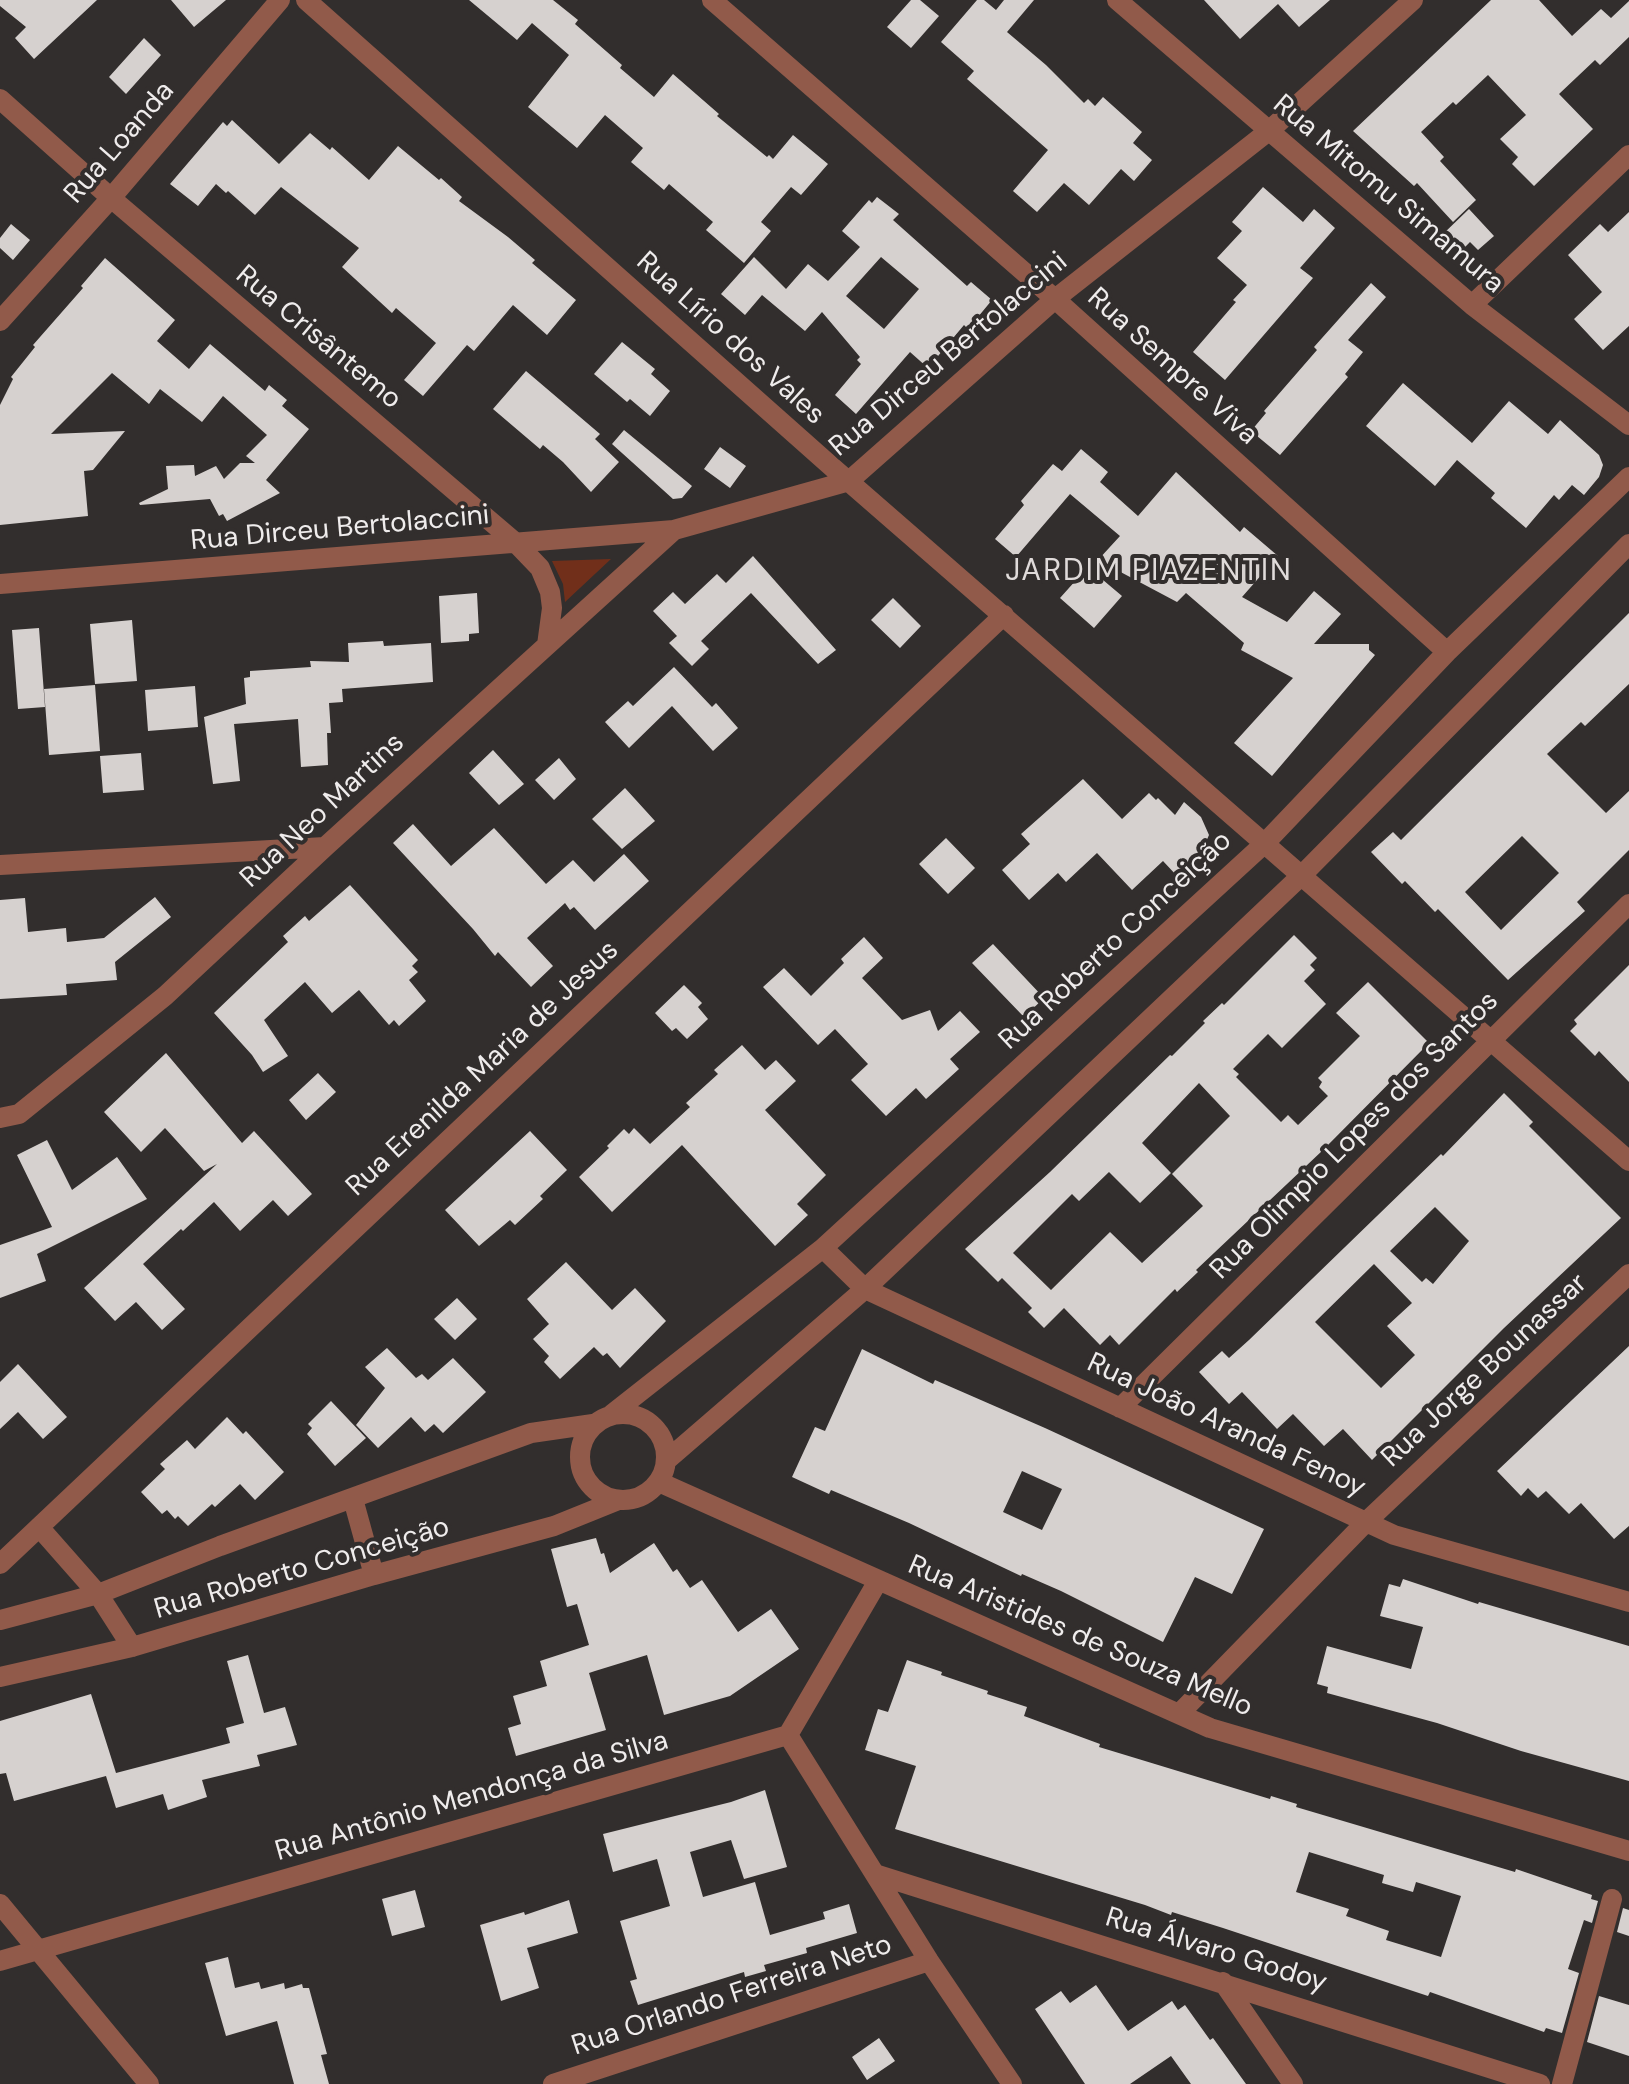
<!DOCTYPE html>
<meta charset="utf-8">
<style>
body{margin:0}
canvas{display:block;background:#322e2d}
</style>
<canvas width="1629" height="2084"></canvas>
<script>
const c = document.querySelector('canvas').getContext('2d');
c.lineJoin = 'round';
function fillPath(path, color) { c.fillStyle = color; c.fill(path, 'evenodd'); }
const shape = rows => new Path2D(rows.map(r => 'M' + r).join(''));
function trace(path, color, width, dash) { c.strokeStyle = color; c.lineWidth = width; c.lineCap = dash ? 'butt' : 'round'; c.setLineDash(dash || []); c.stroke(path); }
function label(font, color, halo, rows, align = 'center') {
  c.font = font + ' "DM Sans",sans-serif'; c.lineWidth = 8; c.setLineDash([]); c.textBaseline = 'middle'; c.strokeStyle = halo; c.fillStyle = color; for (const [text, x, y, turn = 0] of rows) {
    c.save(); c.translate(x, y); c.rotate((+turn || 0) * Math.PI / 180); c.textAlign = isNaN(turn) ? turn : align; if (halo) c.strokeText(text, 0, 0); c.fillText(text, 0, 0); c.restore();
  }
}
const green = shape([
 [611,559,565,602,563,584,552,561]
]);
const building = shape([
 [0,0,97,0,34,59,15,38,26,27,0,6],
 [171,0,226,0,194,27],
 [469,0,553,0,578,20,575,24,622,65,620,68,654,97,673,74,719,114,717,116,767,157,769,155,773,159,793,135,828,164,801,195,791,187,761,222,771,231,744,263,706,230,713,222,669,184,664,190,631,162,643,148,605,115,577,148,528,107,569,55,532,23,517,40],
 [911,0,920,0,939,16,911,48,887,27],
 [977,0,984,0,996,10,1004,0,1034,0,1007,32,1046,65,1084,103,1088,99,1095,106,1103,97,1142,132,1133,143,1152,160,1134,181,1121,169,1089,205,1064,183,1037,212,1013,191,1048,150,967,79,974,71,941,42],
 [1204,0,1330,0,1299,27,1278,4,1240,39],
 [1491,0,1539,0,1572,36,1601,9,1611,18,1629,1,1629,37,1600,65,1595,60,1559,94,1593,129,1534,186,1512,164,1518,157,1500,139,1526,115,1488,75,1456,105,1453,102,1421,132,1444,157,1440,161,1476,200,1453,222,1417,183,1414,186,1353,131],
 [144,38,161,55,126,94,109,77],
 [232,120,279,164,310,133,330,150,332,147,369,180,398,146,439,180,441,178,462,197,459,201,508,237,535,260,532,263,576,300,547,335,513,305,474,351,467,345,423,396,404,380,436,343,396,308,392,313,342,267,359,248,281,187,255,215,228,191,226,193,216,184,198,206,170,184,223,122,227,126],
 [1263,187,1303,222,1314,209,1335,228,1300,268,1313,278,1225,380,1193,352,1236,302,1233,300,1247,285,1217,258,1242,231,1232,222],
 [877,197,899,214,893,220,967,286,971,282,992,300,968,329,964,325,928,368,910,352,856,414,835,395,861,364,857,360,860,357,822,312,805,331,762,295,745,315,721,294,754,257,786,289,808,264,828,281,860,247,842,231,869,200,872,203],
 [881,257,919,289,884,329,846,296],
 [1469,209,1494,236,1478,250,1470,242,1460,252,1442,235],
 [1629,212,1629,326,1603,350,1574,319,1602,292,1568,255,1600,224,1608,232],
 [11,224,30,240,13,260,0,248,0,238],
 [105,258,175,320,157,341,189,369,210,344,265,391,269,385,287,400,282,406,309,429,266,480,280,493,227,521,223,514,219,516,210,499,140,505,139,503,168,489,166,466,194,465,195,476,216,466,224,479,240,463,255,463,246,456,267,435,223,396,202,422,160,389,149,404,112,373,51,434,125,431,93,470,84,471,88,516,0,525,0,405,13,379,11,377,35,347,33,345,83,288,81,286],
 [1371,283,1386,297,1348,340,1363,352,1345,374,1348,377,1280,455,1251,431,1266,413,1264,411,1317,350,1314,347],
 [622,342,655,369,651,374,670,391,650,416,630,399,627,402,594,374],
 [526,371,600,434,595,439,619,462,591,492,563,462,543,445,540,449,493,409],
 [1403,383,1472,443,1509,401,1548,434,1560,420,1599,455,1603,465,1599,477,1584,495,1572,485,1559,500,1554,495,1526,528,1491,498,1495,493,1457,460,1435,486,1366,426],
 [624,430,692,486,682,498,673,499,612,444],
 [720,447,746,466,730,488,704,469],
 [1081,449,1108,472,1100,482,1138,516,1176,472,1240,532,1244,527,1278,556,1242,597,1287,622,1314,591,1341,614,1314,644,1369,644,1369,650,1375,655,1272,776,1234,743,1293,678,1241,650,1244,643,1186,593,1177,602,1098,560,1120,536,1070,494,1016,557,995,539,1024,505,1021,501,1053,464,1062,471],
 [753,556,836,650,818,664,751,593,701,641,709,649,692,666,669,643,677,636,653,611,673,592,685,604,717,574,726,583],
 [1090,569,1122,596,1094,628,1060,598,1077,579,1080,582],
 [477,593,479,633,469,634,469,641,441,643,439,596],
 [893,598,921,626,900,648,871,620],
 [1629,613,1629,684,1585,726,1581,722,1547,754,1606,813,1629,791,1629,850,1577,902,1585,911,1508,980,1438,909,1435,912,1405,881,1402,884,1371,852,1393,832,1401,840],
 [1522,836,1559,873,1501,930,1465,892],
 [132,620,137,681,95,684,90,624],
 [39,628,45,707,18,709,12,630],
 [383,641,384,646,431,643,433,682,342,689,343,702,329,703,331,733,327,733,328,765,301,767,298,719,234,724,240,781,213,784,204,717,246,704,244,678,250,677,250,671,311,667,310,661,349,662,348,643],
 [674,667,712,707,716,703,738,728,713,751,672,706,629,748,605,722,628,701,633,706],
 [95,685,100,751,49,755,44,689],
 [195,686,198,727,148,731,145,690],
 [493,750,524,784,499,805,469,773],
 [141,753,144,790,103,793,100,756],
 [559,758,576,779,554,800,535,780],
 [1083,779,1122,819,1149,793,1156,800,1158,798,1175,815,1184,802,1201,817,1209,835,1201,853,1177,876,1163,861,1132,890,1097,853,1066,882,1058,873,1029,900,1002,870,1030,844,1021,834],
 [625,788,655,821,622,849,592,819],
 [413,824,451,866,494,828,546,884,573,860,594,882,624,854,649,881,595,930,574,907,570,910,565,903,527,938,553,966,531,987,498,952,495,956,473,929,393,843],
 [946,838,975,868,948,894,919,864],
 [350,885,418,960,412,966,418,972,409,980,426,1001,399,1026,394,1020,389,1025,359,990,332,1013,305,982,264,1020,288,1056,263,1072,252,1055,214,1013,288,942,283,936,305,916,309,921],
 [155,897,171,917,115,962,117,980,66,984,67,995,0,999,0,900,25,898,28,932,66,928,67,942,104,938],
 [1294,935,1317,958,1310,965,1315,970,1304,981,1326,1004,1282,1048,1268,1034,1233,1069,1239,1074,1236,1077,1281,1122,1288,1115,1298,1125,1328,1096,1319,1087,1322,1082,1318,1078,1360,1036,1336,1013,1368,982,1429,1043,1323,1150,1196,1270,1198,1272,1177,1292,1175,1289,1119,1345,1110,1335,1100,1345,1064,1308,1044,1328,1028,1312,1032,1308,1002,1278,998,1282,965,1249,1050,1172,1170,1055,1172,1056,1205,1023,1203,1021,1222,1003,1224,1005],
 [1199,1083,1230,1116,1172,1174,1203,1206,1142,1263,1110,1232,1051,1290,1013,1253,1072,1194,1079,1201,1109,1172,1140,1203,1171,1173,1142,1143],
 [864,937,883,958,862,978,902,1020,930,1010,938,1031,960,1011,980,1032,950,1059,959,1069,926,1099,916,1088,886,1116,851,1080,868,1064,835,1029,818,1045,763,987,784,968,811,996,844,963,841,959],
 [993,944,1044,998,1024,1017,972,963],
 [1629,965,1629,1082,1599,1051,1595,1056,1570,1031,1577,1024,1574,1020],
 [684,985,702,1003,698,1007,708,1019,687,1039,676,1028,672,1031,655,1013],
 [742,1045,765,1070,776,1060,796,1081,765,1110,826,1175,797,1204,808,1215,775,1246,682,1145,612,1212,579,1177,609,1148,607,1146,624,1129,629,1134,634,1128,650,1144,690,1107,686,1103,718,1074,714,1070],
 [166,1053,242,1143,254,1131,312,1194,288,1216,273,1200,240,1231,214,1202,183,1231,181,1229,143,1264,185,1309,162,1330,136,1302,115,1321,84,1288,217,1164,204,1171,165,1128,141,1152,104,1112],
 [318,1073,336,1092,306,1120,289,1100],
 [1504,1093,1533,1122,1529,1126,1621,1218,1504,1328,1372,1460,1343,1429,1324,1446,1293,1414,1277,1429,1242,1392,1229,1404,1199,1372,1222,1351,1229,1358,1249,1340,1441,1154,1443,1156],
 [1435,1207,1469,1241,1433,1284,1426,1278,1422,1282,1390,1251],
 [1374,1264,1412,1303,1387,1326,1415,1355,1381,1388,1315,1322],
 [530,1131,567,1170,540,1196,543,1199,515,1225,510,1220,479,1246,445,1210],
 [47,1140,72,1190,117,1157,147,1199,37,1254,46,1281,0,1298,0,1245,52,1227,17,1155],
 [566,1262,612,1310,635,1288,666,1321,620,1368,607,1353,603,1356,594,1347,560,1379,544,1362,549,1356,533,1339,549,1324,527,1299],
 [457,1298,477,1319,455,1340,434,1319],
 [1629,1346,1629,1526,1614,1539,1581,1503,1569,1514,1546,1491,1538,1498,1528,1488,1521,1496,1497,1471],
 [387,1348,416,1378,422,1374,428,1380,453,1358,486,1392,443,1433,434,1424,425,1432,411,1417,378,1448,356,1425,385,1388,365,1367],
 [862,1349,933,1384,935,1380,1045,1428,1264,1529,1232,1594,1195,1577,1163,1642,1061,1591,1022,1574,1021,1576,909,1523,831,1490,829,1494,792,1477,815,1427,825,1431],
 [1022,1471,1062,1489,1042,1530,1003,1512],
 [18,1364,67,1417,43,1439,18,1412,0,1429,0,1382],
 [331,1401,366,1438,335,1466,307,1434,312,1428,308,1424],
 [227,1417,243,1434,246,1431,284,1472,255,1500,240,1484,215,1507,212,1504,188,1526,178,1516,175,1519,167,1510,162,1514,141,1492,165,1469,160,1464,187,1440,195,1449],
 [596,1538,601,1554,604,1553,610,1573,654,1543,673,1572,677,1569,690,1588,702,1580,738,1632,771,1609,799,1649,730,1696,664,1715,647,1655,595,1671,589,1673,606,1730,516,1756,508,1728,521,1724,513,1696,547,1686,540,1661,589,1645,577,1604,567,1607,551,1549],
 [1403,1579,1478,1604,1479,1602,1629,1646,1629,1781,1521,1751,1437,1723,1327,1693,1328,1687,1317,1684,1327,1646,1411,1669,1423,1627,1380,1616,1389,1584,1400,1587],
 [248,1655,264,1713,285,1707,297,1745,257,1755,260,1766,202,1780,207,1797,168,1810,163,1794,116,1808,106,1776,14,1801,6,1773,0,1774,0,1721,91,1694,116,1773,204,1750,230,1743,226,1728,244,1723,227,1661],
 [907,1660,942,1672,941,1675,988,1691,987,1694,1027,1707,1024,1716,1100,1744,1099,1747,1270,1799,1271,1796,1297,1804,1296,1807,1515,1872,1516,1869,1592,1895,1591,1899,1598,1901,1592,1923,1584,1920,1568,1969,1579,1973,1562,2033,1546,2028,1544,2032,1430,1992,1428,1996,1223,1928,1172,1912,1171,1915,1145,1905,895,1829,916,1766,865,1750,878,1709,888,1712],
 [1309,1852,1384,1875,1382,1883,1413,1892,1416,1882,1461,1896,1441,1957,1386,1940,1389,1931,1346,1916,1349,1909,1296,1892],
 [765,1790,787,1867,744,1879,731,1840,690,1852,703,1897,755,1882,770,1935,825,1919,823,1912,849,1904,857,1933,806,1948,807,1953,764,1965,766,1971,745,1977,744,1972,638,2005,630,1981,637,1979,620,1921,670,1906,657,1859,613,1872,603,1834,731,1802],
 [415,1890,425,1927,392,1936,382,1899],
 [569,1900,578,1933,527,1948,539,1988,501,2001,480,1925,524,1912,525,1915],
 [1623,1908,1629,1910,1629,1936,1617,1932],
 [228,1957,235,1988,259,1982,261,1989,284,1983,285,1989,302,1984,303,1988,309,1988,327,2054,321,2055,329,2084,294,2084,277,2021,226,2036,205,1963],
 [1096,1985,1128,2031,1172,2001,1178,2010,1185,2005,1210,2040,1213,2038,1246,2084,1191,2084,1171,2056,1130,2084,1085,2084,1035,2009,1061,1991,1070,2003],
 [1599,1996,1629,2005,1629,2056,1587,2042],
 [879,2038,895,2061,867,2080,852,2057]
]);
const minor = shape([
 [306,0,832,467,1629,1161],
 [712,0,1055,299,1447,652],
 [1117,0,1472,305,1629,425],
 [0,99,111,198,516,543,540,568,550,592,552,608,547,645],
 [1472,305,1629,155],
 [0,321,111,198,280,0],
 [0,584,674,530,849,481,1055,299,1270,130,1413,0],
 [0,865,325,847],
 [0,1118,19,1114,165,996,325,847,674,530],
 [823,1248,865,1289,1394,1535,1629,1602],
 [1120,1408,1629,904],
 '580 1457a43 43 0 1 1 86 0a43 43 0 1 1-86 0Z',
 [612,1414,823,1248,1265,843,1447,652,1629,477],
 [667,1460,865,1289,1302,875,1629,544],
 [659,1482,1210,1728,1629,1851],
 [353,1499,374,1575],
 [39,1527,98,1594,132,1647],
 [0,1564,1004,615],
 [0,1620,98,1594,220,1546,531,1433,593,1424],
 [0,1677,132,1647,374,1575,554,1526,616,1501],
 [1179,1714,1366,1522,1629,1274],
 [788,1735,929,1961,1012,2084],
 [875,1874,1540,2084],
 [0,1904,149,2084],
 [0,1961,788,1735,878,1581],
 [1223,1982,1293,2084],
 [553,2084,929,1961],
 [1562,2084,1612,1899]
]);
const streetNames = [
 ["Rua Loanda",120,143,-49],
 ["Rua Mitomu Simamura",1388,195,40],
 ["Rua Crisântemo",318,338,40],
 ["Rua Lírio dos Vales",730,339,42],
 ["Rua Dirceu Bertolaccini",949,355,-40],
 ["Rua Sempre Viva",1172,367,42],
 ["Rua Dirceu Bertolaccini",340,529,-5],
 ["Rua Neo Martins",323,811,-43],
 ["Rua Roberto Conceição",1116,941,-43],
 ["Rua Erenilda Maria de Jesus",483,1069,-43],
 ["Rua Olimpio Lopes dos Santos",1355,1136,-45],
 ["Rua Jorge Bounassar",1485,1371,-43],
 ["Rua João Aranda Fenoy",1226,1426,25],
 ["Rua Roberto Conceição",302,1569,-16],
 ["Rua Aristides de Souza Mello",1080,1637,23],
 ["Rua Antônio Mendonça da Silva",472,1797,-16],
 ["Rua Álvaro Godoy",1216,1951,17],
 ["Rua Orlando Ferreira Neto",732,1996,-18]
];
const neighbourhoodNames = [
 ["JARDIM PIAZENTIN",1149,572]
];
fillPath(green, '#712f1a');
fillPath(building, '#d6d1cf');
trace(minor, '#915a4a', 20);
label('28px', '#efecec', '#322e2d', streetNames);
c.letterSpacing = '2px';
label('30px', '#e0dbda', '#322e2d', neighbourhoodNames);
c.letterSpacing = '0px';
</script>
